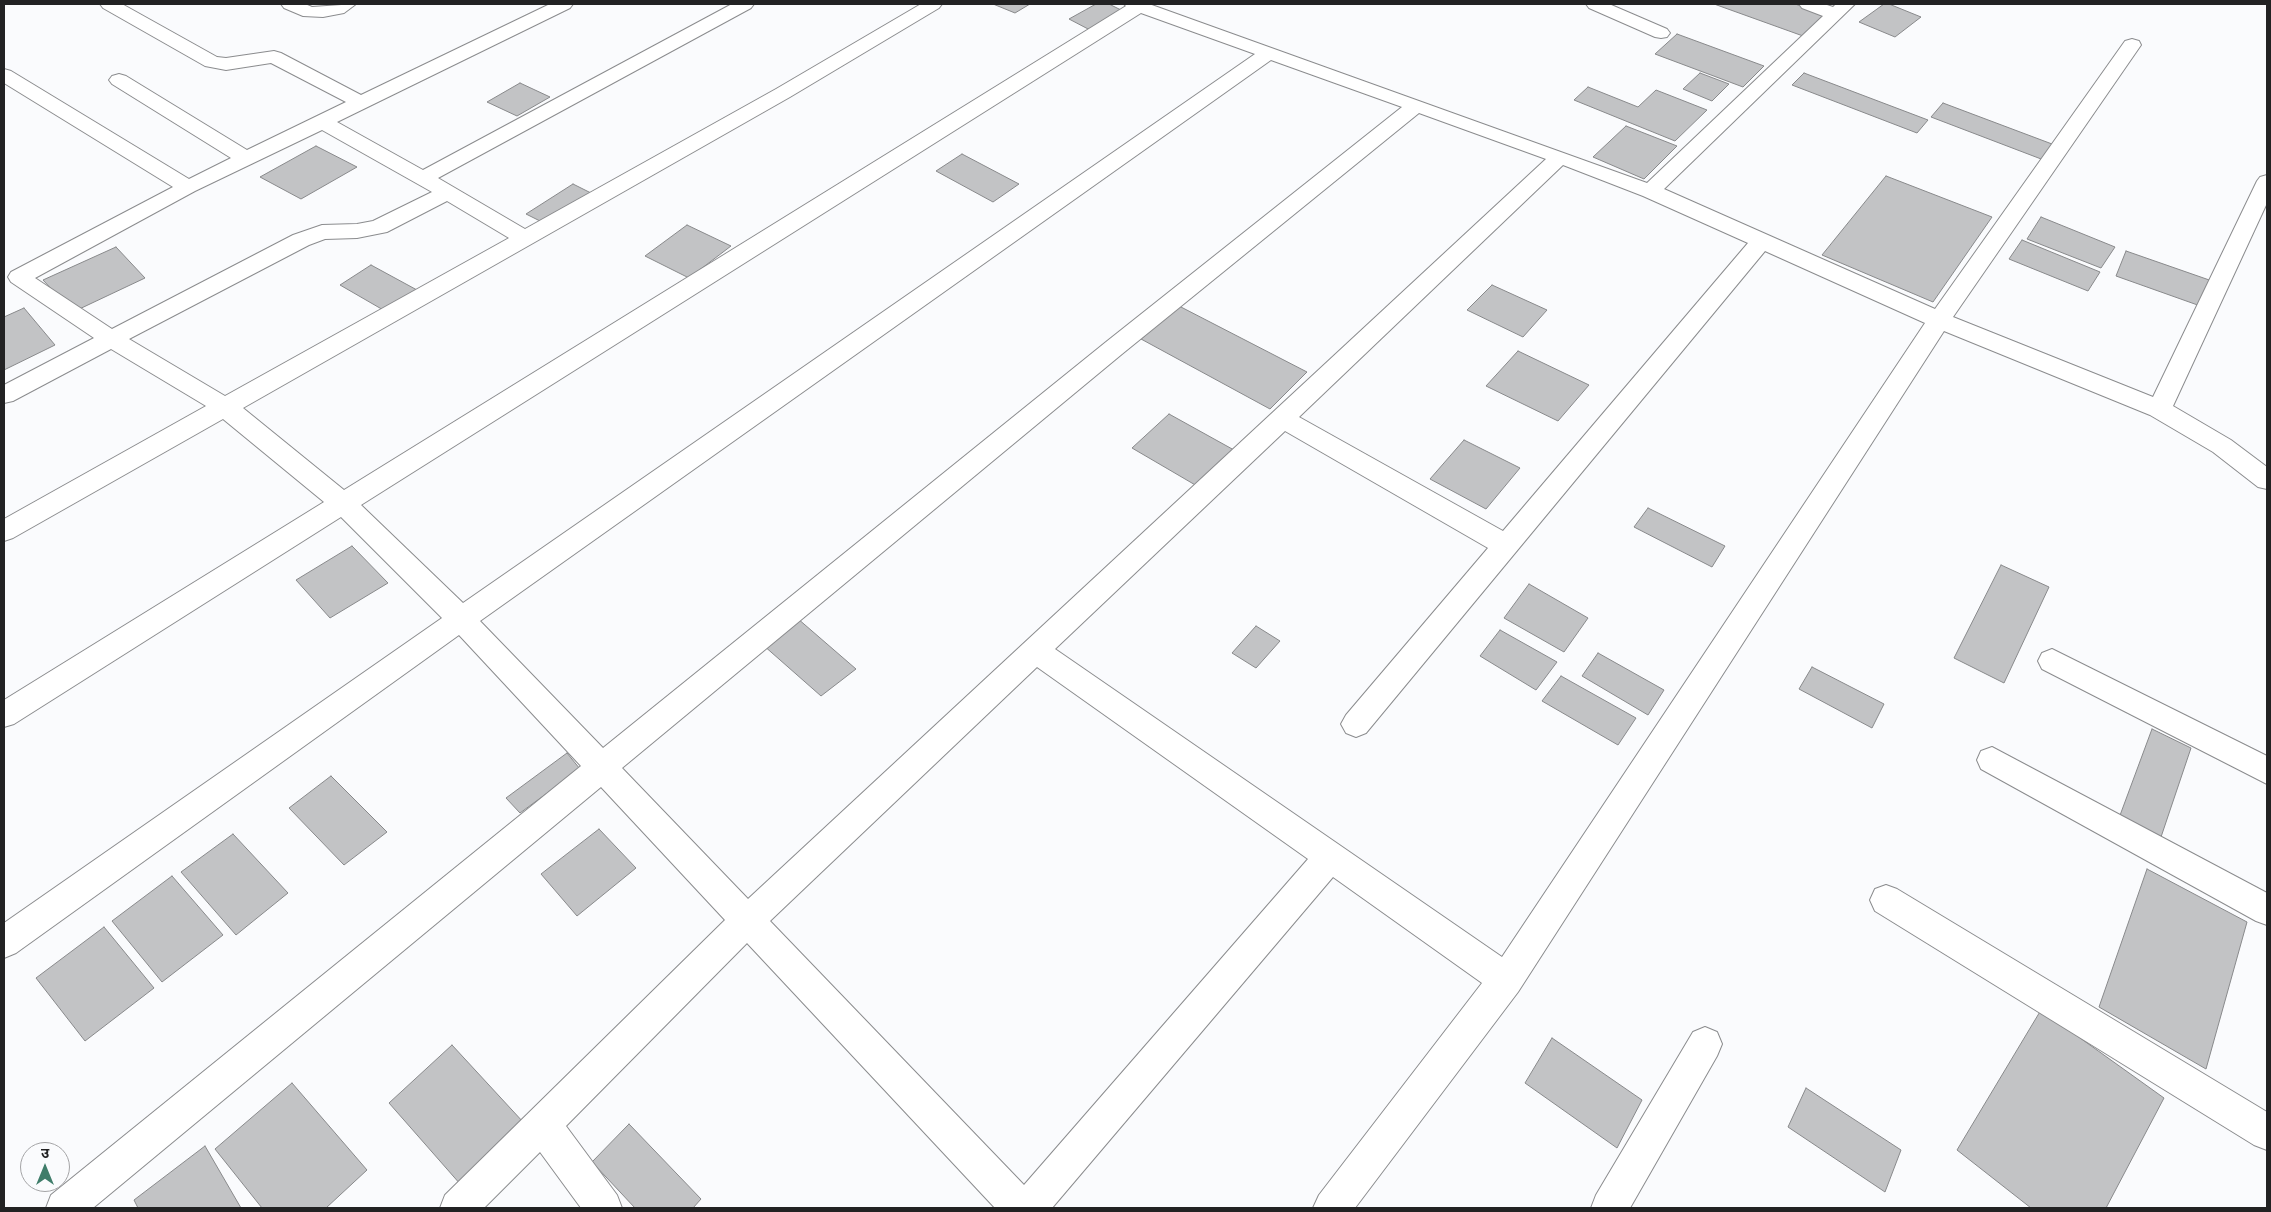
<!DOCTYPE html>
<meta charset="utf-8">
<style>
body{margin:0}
#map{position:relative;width:2271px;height:1212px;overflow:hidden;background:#fafbfd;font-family:"Work Sans","Noto Sans Devanagari",sans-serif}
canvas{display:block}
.frame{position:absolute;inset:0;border:5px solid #222223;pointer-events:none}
.north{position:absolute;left:20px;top:1142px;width:50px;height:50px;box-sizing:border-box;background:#fafbfd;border:1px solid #a4a4a6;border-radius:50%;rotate:0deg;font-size:14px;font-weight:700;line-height:20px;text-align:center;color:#222223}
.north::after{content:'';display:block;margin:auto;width:18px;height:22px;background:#3f7d6a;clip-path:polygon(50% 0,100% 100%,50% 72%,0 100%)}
</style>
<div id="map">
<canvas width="2271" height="1212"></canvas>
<div class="frame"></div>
<div class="north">उ</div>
</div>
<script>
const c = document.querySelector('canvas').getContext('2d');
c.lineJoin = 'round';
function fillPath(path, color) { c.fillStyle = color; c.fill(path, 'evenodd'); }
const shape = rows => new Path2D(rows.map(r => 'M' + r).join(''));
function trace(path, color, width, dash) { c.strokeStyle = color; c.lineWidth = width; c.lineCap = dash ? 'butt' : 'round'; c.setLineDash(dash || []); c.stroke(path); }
const building = shape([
 [993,4,1030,4,1015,13,993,4],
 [1096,4,1109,4,1123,11,1090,30,1069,19,1096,4],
 [1714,4,1795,4,1824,14,1803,36,1714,4],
 [1884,4,1889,4,1921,17,1895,37,1859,22,1884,4],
 [1677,34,1764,66,1743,87,1655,54,1677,34],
 [1700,73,1729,84,1712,101,1683,89,1700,73],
 [1804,73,1928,120,1917,133,1792,85,1804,73],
 [520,83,550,97,517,116,487,102,520,83],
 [1588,87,1638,107,1656,90,1707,110,1675,141,1574,100,1588,87],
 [1943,103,2060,147,2049,162,1931,117,1943,103],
 [1626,126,1677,146,1644,179,1593,157,1626,126],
 [316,146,357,167,301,199,260,177,316,146],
 [962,154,1019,184,993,202,936,171,962,154],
 [1886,176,1992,217,1933,302,1822,255,1886,176],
 [573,184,591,193,544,223,526,214,573,184],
 [2041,217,2115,247,2101,268,2027,239,2041,217],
 [687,225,731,246,689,278,645,256,687,225],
 [2022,240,2100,272,2088,291,2009,259,2022,240],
 [116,247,145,278,73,312,43,280,116,247],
 [2126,251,2215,282,2206,308,2116,276,2126,251],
 [371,265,417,290,385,311,340,285,371,265],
 [1492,285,1547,310,1523,337,1467,310,1492,285],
 [1179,306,1307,372,1270,409,1141,339,1179,306],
 [24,308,55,345,4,370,4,317,24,308],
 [1518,351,1589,385,1558,421,1486,386,1518,351],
 [1169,414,1234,450,1197,486,1132,448,1169,414],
 [1464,440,1520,468,1486,509,1430,479,1464,440],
 [1648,508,1725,546,1712,567,1634,527,1648,508],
 [352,546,388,583,330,618,296,580,352,546],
 [2001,565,2049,587,2004,683,1954,658,2001,565],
 [1529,584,1588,618,1564,652,1504,618,1529,584],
 [797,618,856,669,821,696,763,645,797,618],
 [1256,626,1280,641,1256,668,1232,653,1256,626],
 [1500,630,1557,662,1536,690,1480,656,1500,630],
 [1598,653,1664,690,1648,715,1582,676,1598,653],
 [1812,667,1884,704,1872,728,1799,689,1812,667],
 [1561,676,1636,718,1618,745,1542,701,1561,676],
 [2152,729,2191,748,2160,840,2119,818,2152,729],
 [567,753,580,769,520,813,506,798,567,753],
 [331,776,387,832,344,865,289,808,331,776],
 [599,829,636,868,577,916,541,874,599,829],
 [233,834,288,893,236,935,181,872,233,834],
 [2147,869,2247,922,2206,1069,2099,1007,2147,869],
 [172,876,223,935,162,982,112,921,172,876],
 [104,927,154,988,85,1041,36,978,104,927],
 [2041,1010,2164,1098,2106,1208,2031,1208,1957,1150,2041,1010],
 [1552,1038,1642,1100,1617,1148,1525,1083,1552,1038],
 [452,1045,524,1123,461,1185,389,1103,452,1045],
 [292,1083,367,1170,326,1208,262,1208,215,1149,292,1083],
 [1806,1088,1901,1150,1885,1192,1788,1127,1806,1088],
 [629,1124,701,1199,693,1208,635,1208,592,1162,629,1124],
 [205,1146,241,1208,138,1208,134,1200,205,1146]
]);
const minor = shape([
 [100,4,122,4,217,57,226,58,274,51,281,53,361,95,550,4,573,4,570,8,337,122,423,170,732,4,754,4,751,8,438,178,525,229,776,89,921,4,942,4,939,8,790,97,243,408,344,490,1126,6,1124,4,1149,4,1647,183,1823,16,1802,8,1799,4,1824,4,1833,7,1836,4,1855,4,1664,189,1935,309,2125,41,2132,39,2139,41,2141,45,1953,317,2153,397,2257,181,2260,177,2267,175,2267,203,2173,406,2231,440,2267,467,2267,489,2258,487,2213,452,2150,415,1944,331,1518,992,1355,1208,1313,1208,1319,1195,1482,983,1333,877,1052,1208,995,1208,747,943,566,1126,617,1195,622,1208,581,1208,540,1152,484,1208,440,1208,445,1195,725,920,601,787,93,1208,46,1208,51,1195,581,766,459,635,16,953,4,958,4,923,442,618,341,517,14,724,4,727,4,700,324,502,223,419,13,538,4,541,4,519,206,406,111,349,13,401,4,403,4,385,94,338,11,282,8,277,11,272,173,187,4,83,4,69,11,71,189,179,231,158,112,84,109,80,112,76,119,74,126,76,247,150,346,102,271,63,226,70,205,66,103,8,100,4],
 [1141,13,1255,54,463,603,361,505,1141,13],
 [1271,60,1402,107,1106,342,603,748,480,621,1271,60],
 [1419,113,1546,159,748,899,622,768,1122,354,1419,113],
 [322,130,432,192,373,221,357,224,322,225,293,235,112,329,35,278,195,191,322,130],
 [1563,165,1643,196,1748,243,1503,531,1299,417,1563,165],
 [447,201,509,238,225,396,129,339,309,245,325,239,357,238,387,232,447,201],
 [1765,251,1925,323,1502,957,1055,649,1285,431,1488,548,1346,715,1341,724,1346,733,1356,737,1366,733,1765,251],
 [1037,667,1308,859,1024,1185,770,921,1037,667],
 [281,4,305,4,312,7,356,4,344,13,323,17,303,16,284,8,281,4],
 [1586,4,1609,4,1667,29,1670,33,1667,37,1661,38,1655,37,1589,8,1586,4],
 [2052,649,2267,756,2267,784,2042,669,2038,661,2042,653,2052,649],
 [1992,747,2267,893,2267,925,2256,921,1981,769,1977,760,1981,751,1992,747],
 [1886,885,1897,889,2267,1112,2267,1150,2254,1145,1875,911,1870,900,1875,889,1886,885],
 [1705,1027,1717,1032,1722,1044,1717,1056,1630,1208,1591,1208,1596,1195,1693,1032,1705,1027]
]);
fillPath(building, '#c2c3c5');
trace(building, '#88898b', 1);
trace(minor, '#8b8c8e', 2);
fillPath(minor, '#fff');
</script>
